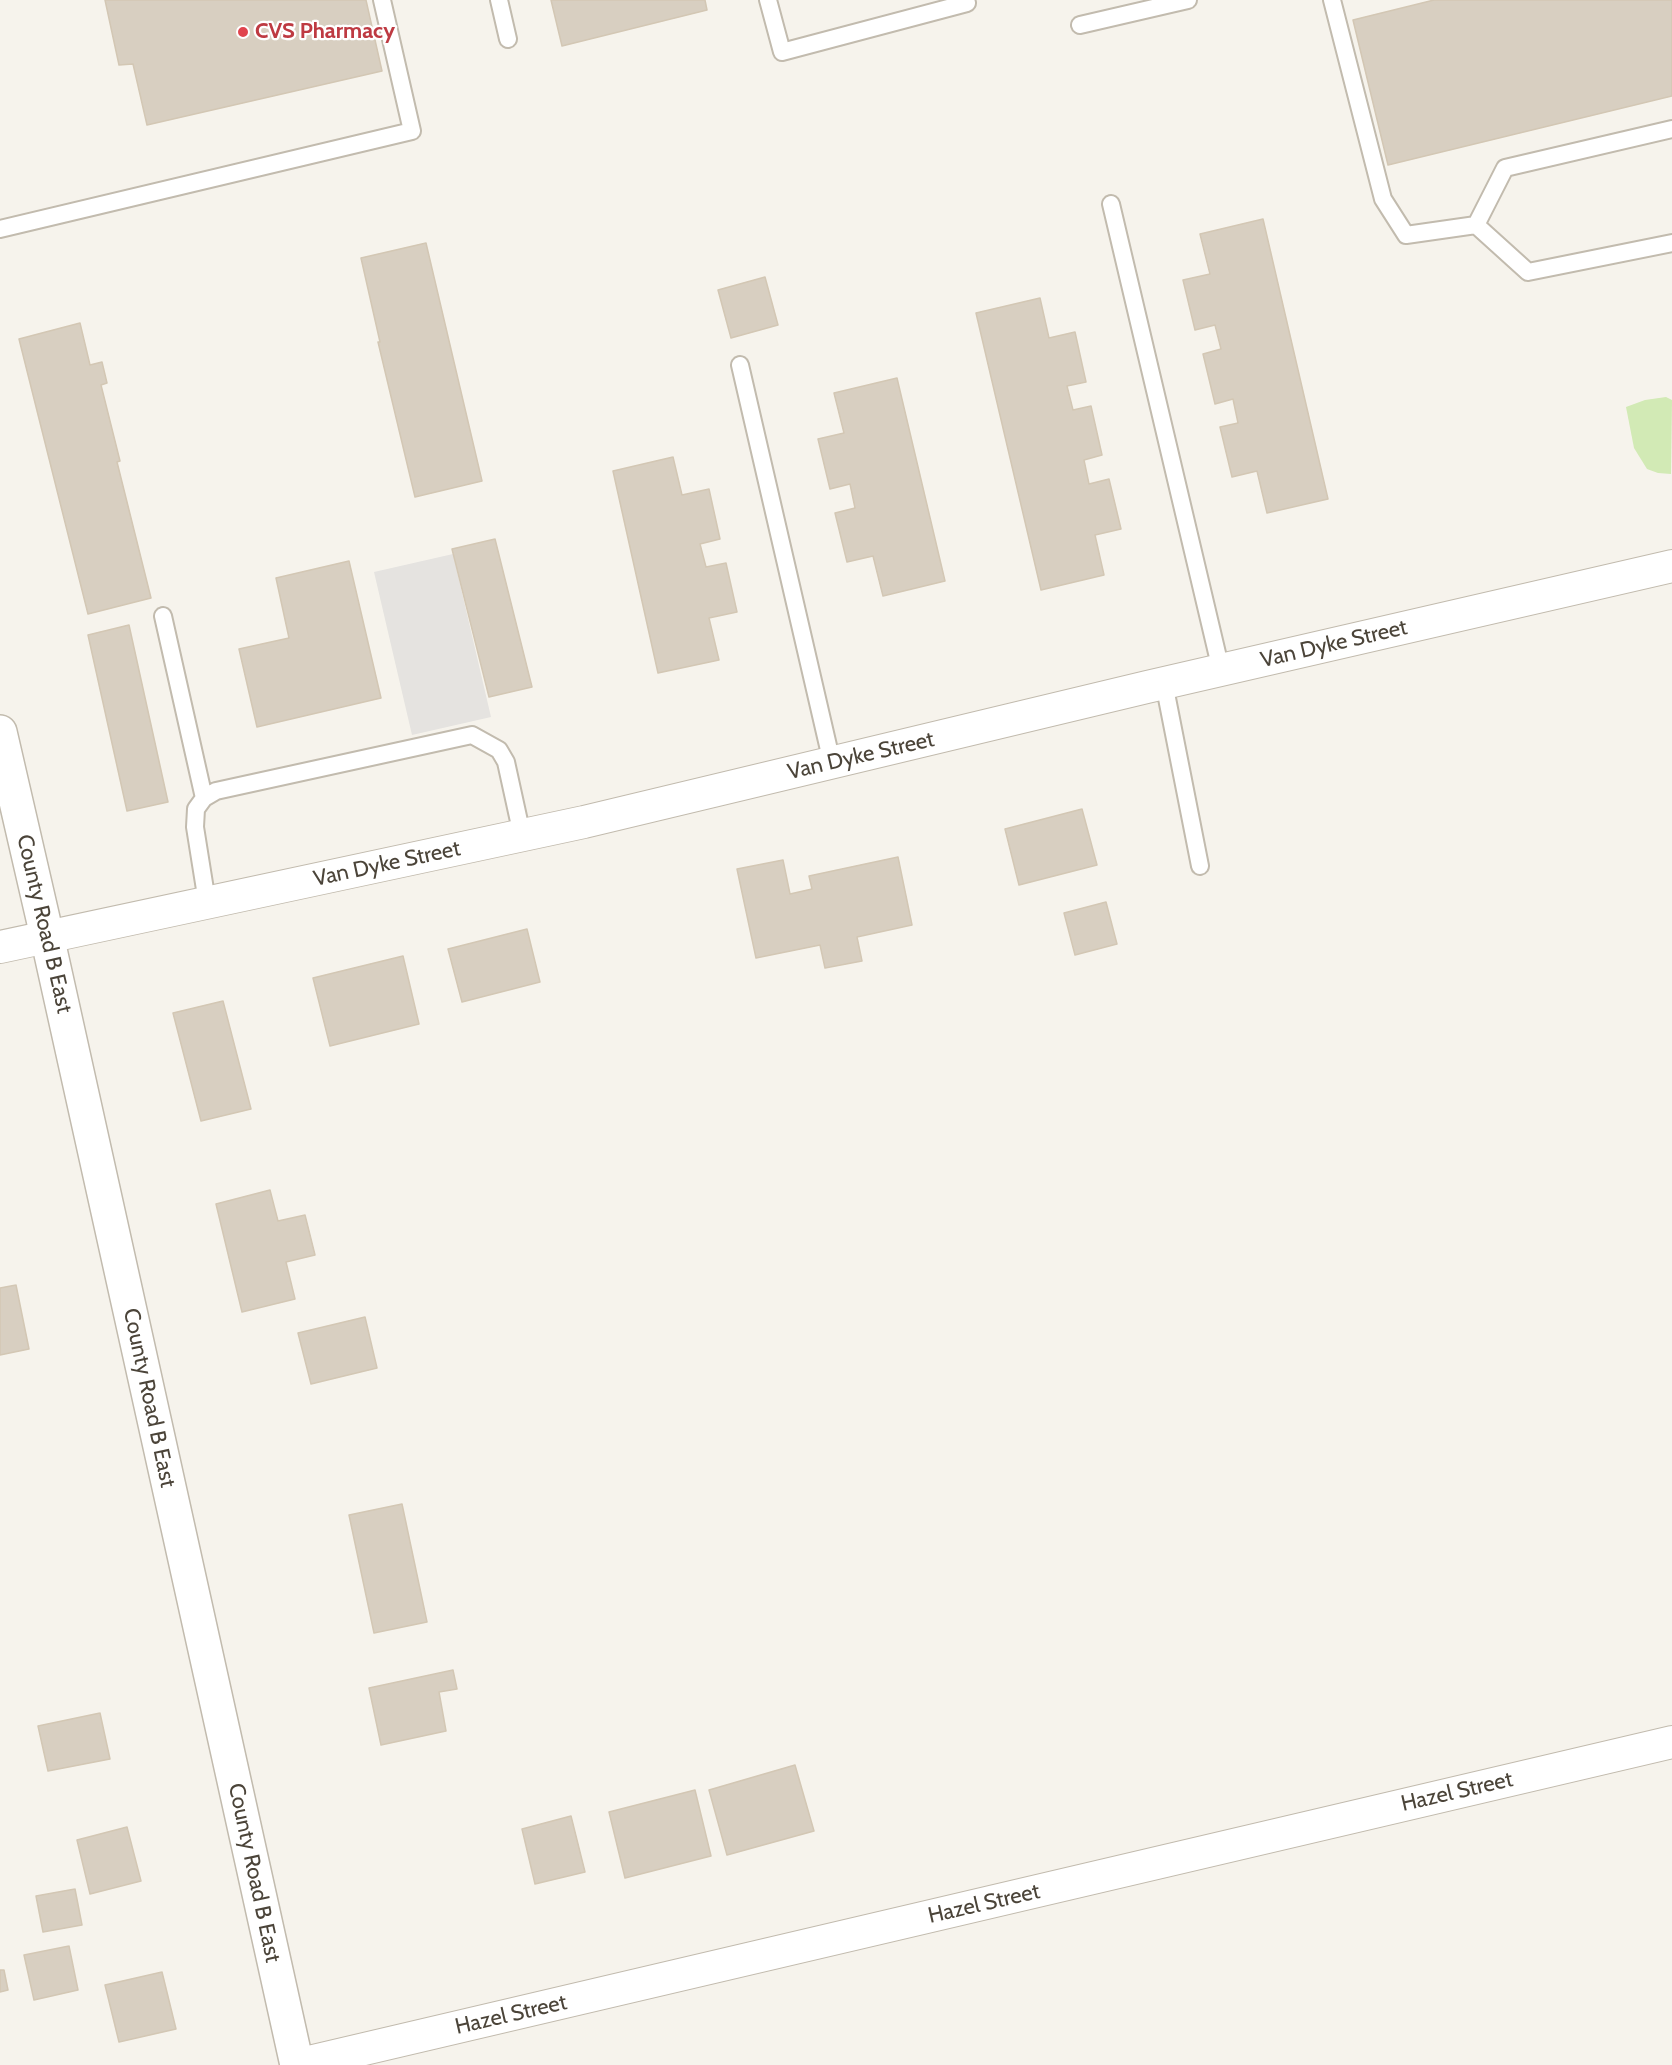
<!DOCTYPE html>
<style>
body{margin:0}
canvas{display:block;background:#f6f3ec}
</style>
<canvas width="1672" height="2065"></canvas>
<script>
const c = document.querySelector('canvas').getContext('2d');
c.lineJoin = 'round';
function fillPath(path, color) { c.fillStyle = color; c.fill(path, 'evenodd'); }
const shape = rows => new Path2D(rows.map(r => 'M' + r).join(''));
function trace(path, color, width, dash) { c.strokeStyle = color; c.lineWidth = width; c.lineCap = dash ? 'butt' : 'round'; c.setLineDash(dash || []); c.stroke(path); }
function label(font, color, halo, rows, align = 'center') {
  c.font = font + ' Cabin,sans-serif'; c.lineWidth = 4.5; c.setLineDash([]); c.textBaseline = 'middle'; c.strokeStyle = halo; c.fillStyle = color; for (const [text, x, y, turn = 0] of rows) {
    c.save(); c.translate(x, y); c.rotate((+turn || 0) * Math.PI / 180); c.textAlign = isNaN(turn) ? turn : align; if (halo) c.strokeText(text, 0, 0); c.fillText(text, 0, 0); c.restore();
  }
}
const green = shape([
 [1666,397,1672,400,1671,474,1658,473,1647,469,1634,448,1626,407,1645,400]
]);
const parking = shape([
 [453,554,491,717,412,735,374,572]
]);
const building = shape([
 [105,0,366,0,382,71,147,125,133,64,119,65,105,0],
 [551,0,705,0,707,10,562,46,551,0],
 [1434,0,1672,0,1672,96,1388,165,1353,20,1434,0],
 [1263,219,1328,499,1267,513,1257,471,1232,477,1220,427,1238,423,1233,399,1215,404,1203,354,1221,349,1215,325,1195,330,1183,280,1210,274,1200,234,1263,219],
 [426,243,482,481,415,497,378,342,380,342,361,258,426,243],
 [765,277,778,325,731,338,718,290,765,277],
 [1040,298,1049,338,1075,332,1086,382,1067,386,1073,410,1091,406,1102,455,1084,460,1089,484,1109,479,1121,529,1095,535,1104,575,1041,590,976,313,1040,298],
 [80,323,90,365,102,362,107,383,101,385,120,461,117,462,151,598,88,614,19,339,80,323],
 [897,378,945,581,883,596,873,556,847,562,835,513,855,508,850,484,830,489,818,439,844,433,834,393,897,378],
 [673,457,682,495,709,489,720,539,700,544,706,567,726,563,737,612,709,618,719,660,658,673,613,471,673,457],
 [495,539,532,687,489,697,452,549,495,539],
 [349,561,381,698,257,727,239,649,289,638,276,578,349,561],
 [129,625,168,802,127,811,88,635,129,625],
 [1082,809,1097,865,1019,885,1005,829,1082,809],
 [898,857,912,925,857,937,862,961,825,968,820,945,756,958,737,869,783,860,790,894,812,889,809,876,898,857],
 [1106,902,1117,944,1075,955,1064,913,1106,902],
 [527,929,540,982,462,1002,448,949,527,929],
 [403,956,419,1024,330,1046,313,978,403,956],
 [223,1001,251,1109,201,1121,173,1013,223,1001],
 [270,1190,278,1221,305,1215,315,1255,286,1262,295,1299,242,1312,216,1204,270,1190],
 [16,1285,29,1349,0,1355,0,1288,16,1285],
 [365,1317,377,1368,311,1384,298,1333,365,1317],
 [402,1504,427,1622,374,1633,349,1515,402,1504],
 [453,1670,457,1689,439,1692,446,1731,381,1745,369,1688,453,1670],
 [100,1713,110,1759,48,1771,38,1726,100,1713],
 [795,1765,814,1831,727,1855,709,1790,795,1765],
 [695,1790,711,1856,625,1878,609,1812,695,1790],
 [571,1816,585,1872,535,1884,522,1829,571,1816],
 [127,1827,141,1881,90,1894,77,1840,127,1827],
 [75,1889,82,1925,43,1932,36,1896,75,1889],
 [69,1946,78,1990,34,2000,24,1955,69,1946],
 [0,1970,4,1970,8,1990,0,1992,0,1970],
 [162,1972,176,2029,119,2042,105,1985,162,1972]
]);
const service = shape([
 [499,0,508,39],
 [768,0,782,52,967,3],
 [1332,0,1383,199,1406,235,1476,225,1528,272,1672,243],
 [1080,25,1188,0],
 [1111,204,1221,670],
 [1476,225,1505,168,1672,129],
 [0,229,412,131,382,0],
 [740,365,832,763],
 [163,616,204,798],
 [1164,683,1200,866],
 [207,902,195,827,196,809,204,798,216,791,472,735,499,750,506,762,522,835]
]);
const minor = shape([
 [0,947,584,822,1147,687,1672,566],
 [296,2065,1672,1742]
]);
const tertiary = shape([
 [0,732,47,936,297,2065]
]);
const markers = [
 [243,32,6,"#e0444e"]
];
const healthNames = [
 ["CVS Pharmacy",255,32]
];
const streetNames = [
 ["Van Dyke Street",1334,644,-13],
 ["Van Dyke Street",861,756,-13],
 ["Van Dyke Street",387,864,-12],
 ["County Road B East",44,924,77],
 ["County Road B East",149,1398,78],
 ["Hazel Street",1457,1792,-13],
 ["County Road B East",254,1873,78],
 ["Hazel Street",984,1904,-13],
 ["Hazel Street",511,2015,-13]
];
fillPath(green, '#d2eab5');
fillPath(parking, '#e5e3e0');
fillPath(building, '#d8cfc1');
trace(building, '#d3c7b4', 1.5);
trace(service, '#c2bbae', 20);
trace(minor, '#c2bbae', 34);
trace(tertiary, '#c2bbae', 36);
trace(service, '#fff', 16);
trace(minor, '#fff', 32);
trace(tertiary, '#fff', 33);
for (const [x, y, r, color] of markers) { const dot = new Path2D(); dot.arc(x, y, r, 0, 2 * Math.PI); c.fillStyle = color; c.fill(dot); trace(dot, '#fff', 2); }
label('bold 22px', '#be3a42', '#fff', healthNames, 'left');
label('22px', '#4b4439', '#fff', streetNames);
</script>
